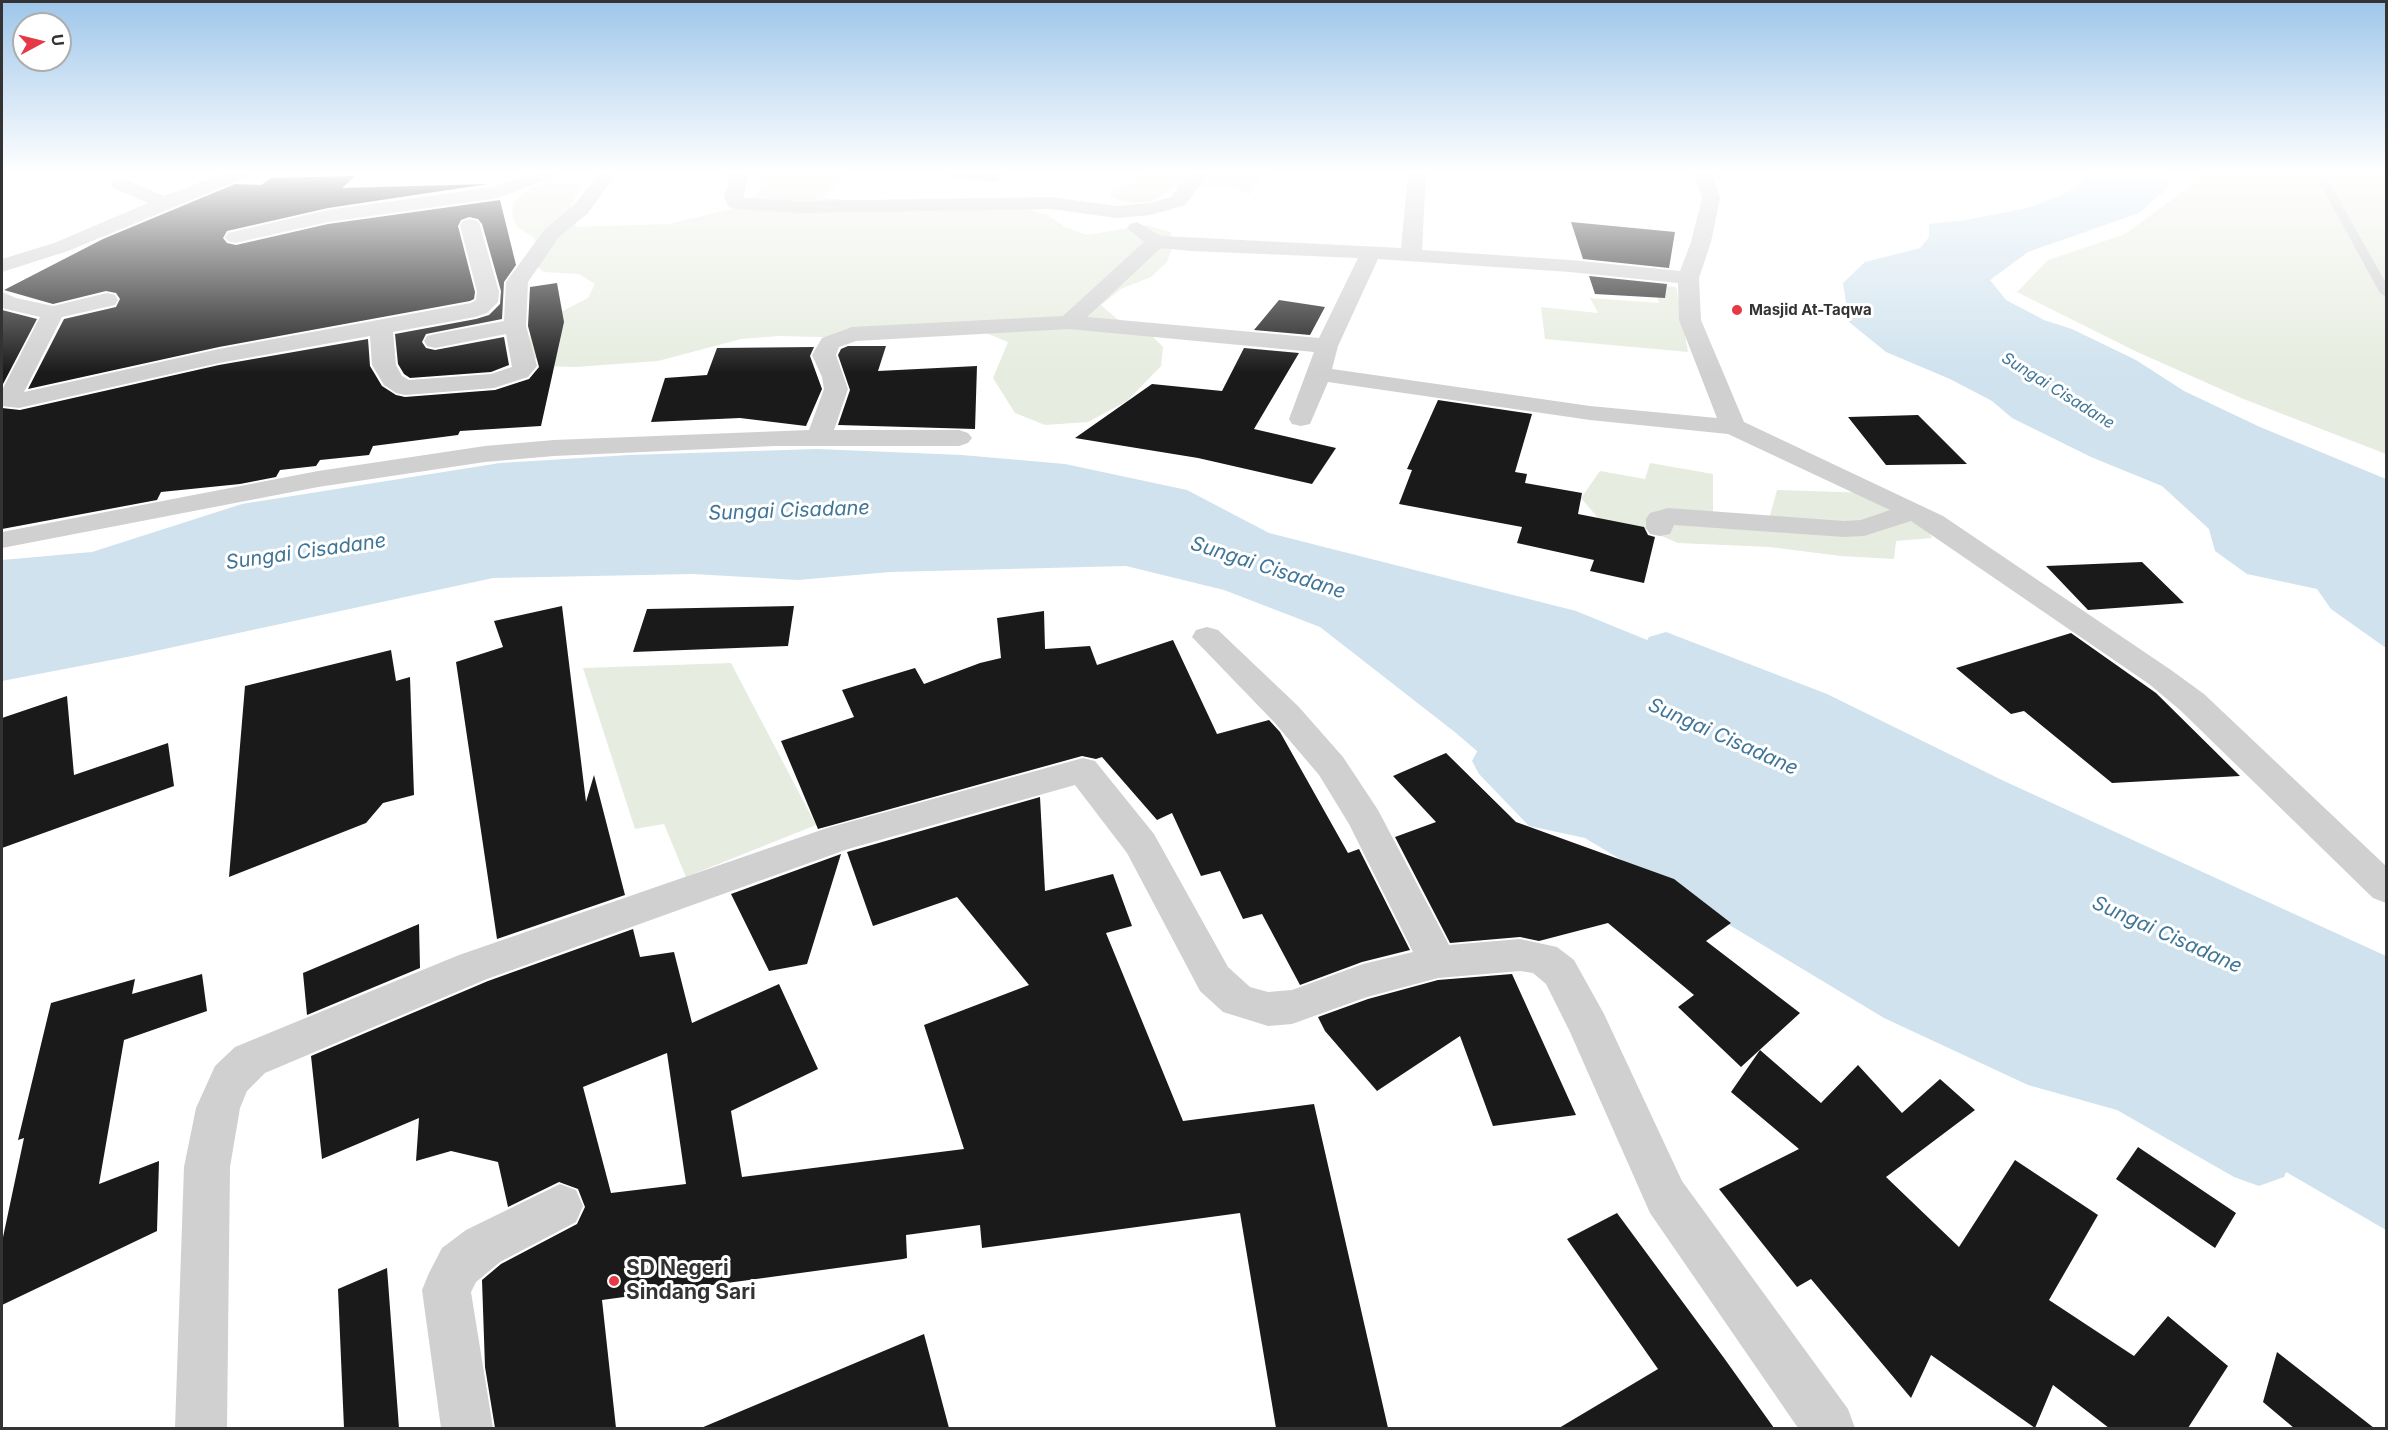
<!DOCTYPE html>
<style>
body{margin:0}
#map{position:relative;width:2388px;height:1430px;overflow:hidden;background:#fff;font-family:Inter,sans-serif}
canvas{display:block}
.frame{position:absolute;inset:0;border:3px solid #333;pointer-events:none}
.north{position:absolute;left:12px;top:12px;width:60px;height:60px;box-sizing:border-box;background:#fff;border:2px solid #adadad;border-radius:50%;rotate:83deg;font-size:16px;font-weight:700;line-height:24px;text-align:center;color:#333}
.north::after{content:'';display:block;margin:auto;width:21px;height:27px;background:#e63946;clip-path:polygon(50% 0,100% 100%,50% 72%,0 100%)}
</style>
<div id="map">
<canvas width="2388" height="1430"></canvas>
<div class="frame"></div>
<div class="north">U</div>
</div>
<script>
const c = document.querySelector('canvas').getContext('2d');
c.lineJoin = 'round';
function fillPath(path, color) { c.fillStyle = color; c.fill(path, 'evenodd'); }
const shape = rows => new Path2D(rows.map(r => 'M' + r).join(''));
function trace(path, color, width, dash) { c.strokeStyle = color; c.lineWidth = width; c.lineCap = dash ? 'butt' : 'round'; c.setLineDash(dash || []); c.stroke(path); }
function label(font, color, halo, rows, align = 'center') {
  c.font = font + ' Inter,sans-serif'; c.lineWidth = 6; c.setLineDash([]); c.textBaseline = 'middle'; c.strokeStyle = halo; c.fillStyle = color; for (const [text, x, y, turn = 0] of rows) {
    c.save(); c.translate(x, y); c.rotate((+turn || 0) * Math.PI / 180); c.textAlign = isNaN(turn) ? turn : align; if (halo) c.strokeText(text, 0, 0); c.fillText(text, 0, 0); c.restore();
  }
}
const green = shape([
 [755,173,848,173,822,198,937,206,1024,208,1048,215,1063,226,1087,235,1146,225,1171,232,1173,246,1167,262,1151,277,1121,289,1101,305,1117,319,1147,331,1163,347,1161,366,1127,401,1088,422,1045,425,1015,413,993,378,1008,342,976,329,860,338,779,336,741,339,658,361,575,367,547,366,528,354,530,335,541,322,588,298,595,284,579,274,544,272,530,261,539,248,533,237,517,227,512,215,514,202,528,189,555,180,579,184,581,186,571,206,576,227,669,224,739,207,759,192,764,181],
 [1158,173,1274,173,1262,177,1249,195,1235,188,1213,186,1174,188,1151,202,1130,203,1111,198,1110,189],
 [2208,173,2386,173,2386,454,2241,398,2135,351,2017,292,2048,260,2125,234],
 [1654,285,1676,287,1688,352,1545,339,1541,307,1598,313,1590,298,1659,303],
 [1650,463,1713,474,1713,512,1769,519,1777,490,1872,493,1921,517,1932,538,1896,541,1894,559,1841,556,1770,547,1678,543,1645,529,1599,519,1581,498,1600,471,1645,479],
 [731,663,816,825,686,877,664,824,635,829,583,668]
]);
const water = shape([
 [2095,173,2166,173,2169,187,2139,213,2028,252,1990,280,2006,300,2044,320,2072,329,2136,360,2184,391,2260,427,2386,479,2386,648,2331,609,2317,589,2247,574,2215,551,2209,529,2162,486,2091,457,2012,418,1992,401,1950,379,1886,352,1849,322,1843,283,1865,262,1920,248,1929,237,1929,224,1967,220,2031,207,2068,192],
 [817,449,962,455,1065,464,1187,490,1269,533,1576,611,1809,706,1985,795,2386,984,2386,1230,2133,1083,2051,1065,1906,999,1598,819,1548,812,1456,733,1320,627,1224,590,1126,566,890,572,798,580,693,574,493,578,132,656,2,681,2,560,92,552,242,504,500,463,629,455]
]);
const canal = shape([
 [1666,632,1827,694,2004,781,2386,956,2386,1010,2364,1002,1966,809,1791,718,1649,659,1642,648,1649,637,1666,632],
 [1498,742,1517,748,1564,794,1618,805,1928,980,2059,1038,2132,1054,2155,1063,2284,1131,2294,1154,2284,1177,2259,1186,2234,1177,2117,1110,2028,1085,1884,1018,1585,838,1529,826,1479,774,1472,761,1479,748,1498,742]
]);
const building = shape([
 [355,176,342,188,488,184,328,208,227,231,223,238,227,243,236,245,328,224,500,200,516,265,504,282,502,319,426,334,422,342,426,348,435,350,504,337,509,365,491,372,410,378,404,374,398,364,395,334,476,319,489,315,500,304,501,291,482,224,478,219,469,217,461,220,458,226,475,292,474,299,470,301,219,347,28,389,64,319,116,307,120,299,116,293,106,291,53,304,4,290,103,239,235,184,261,185,271,178],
 [1571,222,1675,232,1669,268,1583,259],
 [1589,276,1667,284,1665,298,1595,294],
 [557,283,564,322,541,426,460,431,458,435,373,446,369,455,320,460,316,466,280,470,276,477,240,484,161,492,157,500,2,529,2,408,20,410,219,365,368,339,370,366,382,386,396,395,405,397,495,390,529,379,539,367,528,326,530,287],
 [1279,300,1325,307,1310,335,1254,330],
 [2,310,37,319,2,386],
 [848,346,886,346,878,371,977,366,975,429,838,425,850,390,838,355,841,349],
 [814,347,810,356,822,389,806,426,740,418,651,422,665,378,707,375,717,348],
 [1244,348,1299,353,1254,429,1336,448,1312,484,1198,458,1075,438,1152,384,1222,391],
 [1438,400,1532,414,1515,472,1527,474,1525,483,1582,493,1578,514,1644,527,1648,535,1655,537,1644,583,1590,571,1594,560,1517,543,1522,527,1399,504,1412,470,1407,469],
 [1918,415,1967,464,1886,465,1848,417],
 [2142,562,2184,603,2088,610,2046,566],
 [562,606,586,802,594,775,625,895,497,939,456,662,503,647,494,621],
 [794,606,788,646,633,652,647,609],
 [1044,611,1045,649,1090,646,1097,665,1173,640,1217,734,1269,720,1280,732,1348,853,1359,849,1410,950,1362,962,1300,985,1262,914,1243,919,1220,871,1201,876,1172,813,1157,820,1102,757,1096,759,1082,756,818,829,781,741,854,717,842,690,915,668,924,684,980,663,1001,658,997,618],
 [2071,633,2156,693,2240,776,2112,783,2024,711,2011,714,1956,668],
 [391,650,396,681,410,677,414,795,383,803,366,823,229,877,245,686],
 [67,696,74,775,168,743,174,786,2,848,2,718],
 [1446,753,1516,822,1674,879,1731,923,1706,941,1800,1013,1741,1067,1678,1007,1694,995,1608,923,1539,941,1520,937,1450,943,1395,837,1436,822,1393,776],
 [1040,797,1045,891,1113,874,1132,926,1106,933,1183,1121,1314,1104,1388,1428,1276,1428,1240,1213,982,1248,980,1225,906,1235,907,1258,903,1259,602,1300,616,1428,495,1428,485,1367,482,1280,501,1264,577,1224,585,1207,578,1189,559,1182,508,1207,498,1162,451,1151,416,1161,419,1118,322,1159,311,1056,488,981,633,929,640,957,674,952,692,1023,779,984,818,1069,731,1111,742,1177,964,1149,924,1025,1029,985,957,897,873,926,847,852],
 [667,1053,686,1184,611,1193,583,1087],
 [841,854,807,964,769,971,731,894],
 [419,924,420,968,307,1015,303,973],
 [202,974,207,1011,124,1040,99,1184,159,1161,157,1231,2,1305,2,1242,24,1138,18,1140,51,1003,135,979,132,994],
 [1512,974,1576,1115,1493,1126,1460,1036,1377,1091,1325,1031,1318,1017,1368,999,1438,980],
 [1760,1050,1821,1103,1858,1065,1902,1113,1940,1079,1975,1110,1886,1177,1959,1247,2015,1160,2098,1215,2049,1300,2134,1356,2168,1316,2228,1366,2188,1428,2109,1428,2053,1385,2035,1428,1931,1355,1911,1398,1811,1279,1797,1287,1719,1189,1799,1149,1731,1092],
 [2138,1147,2236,1213,2215,1248,2116,1179],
 [1617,1213,1724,1358,1774,1428,1559,1428,1658,1369,1567,1239],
 [387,1268,399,1428,344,1428,338,1289],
 [924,1334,949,1428,701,1428],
 [2277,1352,2374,1428,2294,1428,2263,1402]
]);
const service = shape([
 [2314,173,2324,173,2386,283,2386,297,2380,293,2314,173]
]);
const minor = shape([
 [224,173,250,173,247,177,68,251,2,272,2,259,54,243,148,203,113,188,111,184,113,180,127,180,164,196,224,173],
 [530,173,556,173,553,177,498,198,328,222,235,243,228,241,225,237,228,233,328,210,494,187,530,173],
 [599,173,617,173,588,213,559,237,528,282,526,326,537,366,528,377,494,388,405,395,396,393,384,385,372,365,370,336,219,363,19,408,2,406,2,390,40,317,2,308,2,292,16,298,53,306,107,293,115,295,118,300,115,305,62,317,24,392,219,349,471,303,476,300,477,292,460,225,463,221,470,219,477,221,480,225,499,292,498,302,487,313,475,317,393,332,396,365,402,376,409,380,491,374,512,367,506,334,435,348,427,346,424,341,427,336,435,334,504,321,506,282,545,229,574,205,599,173],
 [727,173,745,173,747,184,743,198,800,201,1051,197,1117,206,1150,203,1171,197,1190,173,1209,173,1185,205,1151,215,1117,218,1051,209,800,213,736,209,729,207,724,197,729,184,727,173],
 [948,173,1002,173,1004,176,995,182,957,178,948,173],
 [1408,173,1426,173,1422,250,1570,260,1680,271,1691,242,1702,198,1694,173,1712,173,1720,198,1711,242,1699,278,1701,320,1744,422,1943,516,2171,670,2204,694,2386,866,2386,903,2373,898,2180,710,2149,684,1911,521,1864,536,1844,537,1674,525,1670,534,1660,536,1650,534,1646,528,1646,519,1650,513,1668,508,1844,521,1861,520,1890,510,1728,434,1590,420,1328,382,1310,424,1301,426,1292,424,1289,419,1314,352,1069,329,856,341,839,347,836,355,848,389,834,430,959,430,968,433,972,438,968,443,959,446,775,446,554,456,485,462,318,487,2,548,2,532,318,471,485,446,554,440,809,430,824,389,822,377,812,355,822,338,852,327,1063,316,1144,242,1127,228,1130,224,1137,222,1161,236,1401,248,1408,173],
 [1161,248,1192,251,1358,258,1319,338,1087,317,1161,248],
 [1378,259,1570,272,1678,283,1679,320,1717,418,1590,406,1332,369,1338,346,1378,259],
 [1207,627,1218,630,1298,706,1343,757,1378,810,1449,945,1520,939,1557,947,1574,960,1604,1014,1682,1181,1848,1409,1855,1428,1798,1428,1650,1213,1570,1032,1546,984,1533,973,1520,971,1438,978,1367,997,1292,1024,1268,1026,1223,1012,1200,991,1127,853,1075,785,848,849,487,979,265,1073,247,1091,240,1108,230,1167,227,1428,175,1428,184,1167,196,1108,215,1066,235,1047,459,955,827,828,1083,758,1095,761,1154,834,1228,967,1250,987,1268,992,1292,990,1363,964,1413,952,1349,824,1319,775,1274,722,1192,637,1196,630,1207,627],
 [560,1184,576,1190,583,1206,576,1222,500,1262,476,1282,471,1292,493,1428,441,1428,422,1290,429,1273,442,1248,466,1230,560,1184]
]);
const markers = [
 [1737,310,6,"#e63946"],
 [614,1281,6,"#e63946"]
];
const farPoinames = [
 ["Masjid At-Taqwa",1749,310]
];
const farWaternames = [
 ["Sungai Cisadane",2058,391,32]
];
const waterNames = [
 ["Sungai Cisadane",789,511,-2],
 ["Sungai Cisadane",306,552,-8],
 ["Sungai Cisadane",1268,568,18],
 ["Sungai Cisadane",1723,737,24],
 ["Sungai Cisadane",2167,935,24]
];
const nearPoinames = [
 ["SD Negeri",626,1269],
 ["Sindang Sari",626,1293]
];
fillPath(green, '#e6ecdf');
fillPath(water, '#cfe2ee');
fillPath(canal, '#cfe2ee');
fillPath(building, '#1a1a1a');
fillPath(service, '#d0d0d0');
fillPath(minor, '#d0d0d0');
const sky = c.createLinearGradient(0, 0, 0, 373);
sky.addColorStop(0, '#9ec6ea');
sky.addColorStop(0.46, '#fff');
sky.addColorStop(1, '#ffffff00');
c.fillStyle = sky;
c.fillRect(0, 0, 2388, 373);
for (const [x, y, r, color] of markers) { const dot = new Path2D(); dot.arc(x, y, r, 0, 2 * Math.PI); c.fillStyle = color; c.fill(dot); trace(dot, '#fff', 2); }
label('bold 15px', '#333', '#fff', farPoinames, 'left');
label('italic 16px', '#3f7597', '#fff', farWaternames);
label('italic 20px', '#3f7597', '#fff', waterNames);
label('bold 21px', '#333', '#fff', nearPoinames, 'left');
</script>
